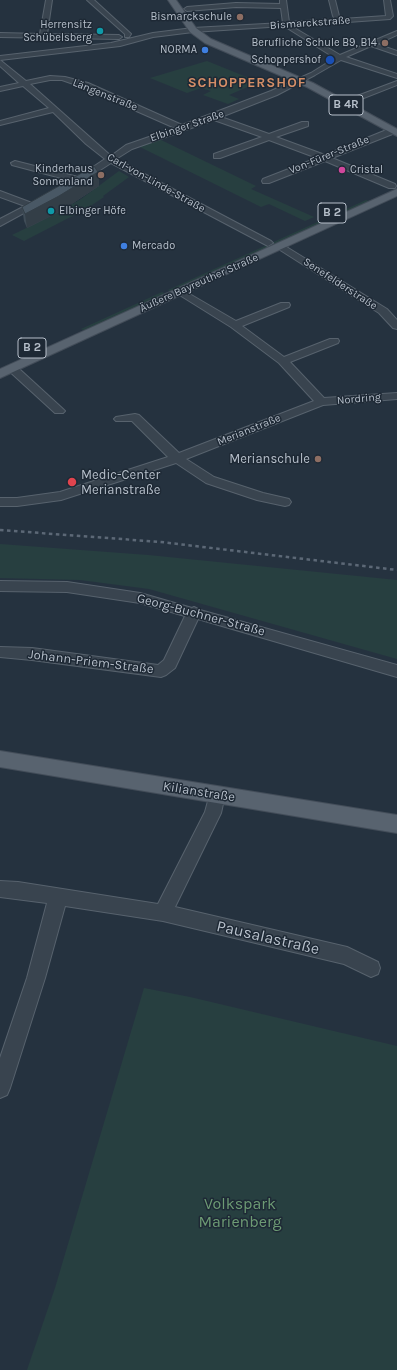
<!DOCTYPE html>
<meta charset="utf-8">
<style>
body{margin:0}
canvas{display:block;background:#25323f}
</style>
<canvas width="397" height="1370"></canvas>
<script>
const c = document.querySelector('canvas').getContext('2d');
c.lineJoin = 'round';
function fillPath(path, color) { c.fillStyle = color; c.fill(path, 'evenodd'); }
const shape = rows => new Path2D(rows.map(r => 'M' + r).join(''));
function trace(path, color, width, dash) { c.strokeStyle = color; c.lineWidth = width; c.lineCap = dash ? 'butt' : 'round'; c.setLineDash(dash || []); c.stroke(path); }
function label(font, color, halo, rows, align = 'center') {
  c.font = font + ' Karla,sans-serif'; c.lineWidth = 3; c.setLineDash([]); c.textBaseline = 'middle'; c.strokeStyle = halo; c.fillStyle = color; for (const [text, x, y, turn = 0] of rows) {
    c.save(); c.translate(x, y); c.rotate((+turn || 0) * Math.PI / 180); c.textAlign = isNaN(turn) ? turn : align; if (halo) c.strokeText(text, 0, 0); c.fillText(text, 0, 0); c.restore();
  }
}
const green = shape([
 [207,61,259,82,229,95,239,99,228,104,203,95,211,91,201,88,187,93,150,78],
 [159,139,256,186,251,189,314,217,305,221,269,204,261,207,140,147],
 [119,171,129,177,103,196,104,197,86,209,24,241,12,235,49,217,81,199],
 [366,200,369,201,357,208,173,293,168,290],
 [162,292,168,295,86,331,81,329],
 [0,544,148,555,397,580,397,659,149,589,80,580,0,578],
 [144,988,190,997,397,1046,397,1370,27,1370,55,1288]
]);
const minor = shape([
 [46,0,52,0,47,34,119,35,122,37,119,39,0,37,0,33,40,34,46,0],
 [87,0,94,0,130,33,131,34,129,37,125,37,125,34,87,0],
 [280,0,286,0,289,22,335,19,333,16,329,0,335,0,339,16,342,19,386,16,384,0,390,0,393,16,390,19,291,26,340,55,397,31,397,35,377,44,397,51,397,55,371,46,346,57,397,74,397,78,341,60,315,75,277,95,221,117,269,134,302,122,308,122,308,126,276,137,325,155,389,129,395,129,395,133,332,158,395,184,396,186,395,188,389,188,325,161,269,183,263,183,262,181,263,179,317,158,269,140,220,158,214,158,214,154,262,137,214,120,132,149,116,159,271,241,273,243,268,246,111,163,80,183,12,165,11,163,15,161,78,177,105,159,86,144,53,112,0,125,0,121,49,108,23,86,0,91,0,87,19,83,0,66,0,56,111,43,153,33,193,28,283,23,281,8,236,7,187,11,184,9,187,7,236,3,280,4,280,0],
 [284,26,335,58,311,73,271,91,182,125,88,83,65,77,50,76,26,81,0,60,120,46,153,37,193,32,284,26],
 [50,80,62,80,82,87,175,128,126,145,111,156,30,84,50,80],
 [397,81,397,85,351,103,348,103,344,101,397,81],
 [0,191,32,203,40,199,44,202,0,226,0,219,25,206,0,197,0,191],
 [280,243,387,309,397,320,397,329,393,328,379,313,277,248,275,246,280,243],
 [181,289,236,321,281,303,289,303,290,305,289,307,242,326,284,357,330,339,338,339,339,341,338,343,290,362,324,398,397,393,397,399,323,405,186,459,214,477,263,493,289,499,291,502,289,505,285,506,257,500,206,483,176,463,61,500,17,506,0,506,0,498,17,498,60,492,168,457,132,421,116,421,114,419,116,417,135,414,139,415,179,453,314,401,279,363,231,327,178,294,176,292,181,289],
 [12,365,16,366,63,409,65,411,63,413,55,413,8,370,7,368,12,365],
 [0,581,67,582,140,593,192,608,194,607,200,610,397,665,397,677,198,619,175,668,166,675,161,677,32,660,0,657,0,647,32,648,158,665,164,660,185,616,140,603,67,592,0,591,0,581],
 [217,788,223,790,225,795,221,813,175,907,347,947,378,962,380,968,378,974,371,977,344,964,163,921,65,906,45,978,10,1088,7,1095,0,1098,0,1058,27,978,47,903,0,897,0,881,18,882,158,904,205,812,211,790,217,788]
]);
const major = shape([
 [168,0,176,0,196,28,211,39,313,83,397,129,397,136,307,87,205,43,190,32,168,0],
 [397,189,397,196,0,378,0,369,397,189],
 [0,751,397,815,397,833,0,767,0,751]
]);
const rail = shape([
 [0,530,161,542,397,570]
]);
const wall = shape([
 [98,172,99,186,61,211,27,228,24,221,22,207]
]);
const shadedWall = shape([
 [98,172,99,186,61,211,27,228,25,214]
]);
const building = shape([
 [94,166,98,172,59,196,25,214,22,207,94,166]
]);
const markers = [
 [240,17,4,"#8d6e63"],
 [100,31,4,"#0f9aa8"],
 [385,43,4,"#8d6e63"],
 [205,50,4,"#3f7fe0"],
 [330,60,5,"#1a4fb4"],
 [342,170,4,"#d1479c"],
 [101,175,4,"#8d6e63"],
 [51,211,4,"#0f9aa8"],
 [124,246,4,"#3f7fe0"],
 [318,459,4,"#8d6e63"],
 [72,482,5,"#e0444e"]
];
const farPoinames = [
 ["Bismarckschule",232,17],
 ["Herrensitz",92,25],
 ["Schübelsberg",92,38],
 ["Berufliche Schule B9, B14",377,43],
 ["NORMA",197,50],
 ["Schoppershof",321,60],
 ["Kinderhaus",93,169],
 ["Sonnenland",93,182],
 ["Cristal",350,170,"left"],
 ["Elbinger Höfe",59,211,"left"],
 ["Mercado",132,246,"left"]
];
const farStreetnames = [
 ["Bismarckstraße",310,23,-4],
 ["Längenstraße",105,95,22],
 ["Elbinger Straße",187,126,-19],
 ["Von-Fürer-Straße",329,155,-22],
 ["Carl-von-Linde-Straße",156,183,29],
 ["Äußere Bayreuther Straße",199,283,-24],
 ["Senefelderstraße",340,284,33],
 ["Nordring",359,399,-5],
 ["Merianstraße",249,430,-22]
];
const shields = [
 [346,105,34],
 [332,213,28],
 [32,348,28]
];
const shieldNames = [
 ["B 4R",346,105],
 ["B 2",332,213],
 ["B 2",32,348]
];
const poiNames = [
 ["Merianschule",310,459],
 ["Medic-Center",81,475,"left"],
 ["Merianstraße",81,490,"left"]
];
const streetNames = [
 ["Georg-Buchner-Straße",201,615,15],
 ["Johann-Priem-Straße",91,662,7],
 ["Kilianstraße",199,792,9]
];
const farDistrictnames = [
 ["SCHOPPERSHOF",247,83]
];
const nearStreetnames = [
 ["Pausalastraße",268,938,13]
];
const nearParknames = [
 ["Volkspark",240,1204],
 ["Marienberg",240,1222]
];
fillPath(green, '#273f40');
trace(minor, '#57626d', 2);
trace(major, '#434d59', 2);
fillPath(minor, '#39444f');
fillPath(major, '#58636f');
trace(rail, '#5c6876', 2.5, [3.5, 3.5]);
fillPath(wall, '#3f4c57');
fillPath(shadedWall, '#333e47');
fillPath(building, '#495865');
trace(building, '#333e47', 1);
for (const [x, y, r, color] of markers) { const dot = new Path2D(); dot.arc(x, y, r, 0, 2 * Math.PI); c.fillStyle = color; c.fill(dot); trace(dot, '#1e2935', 1.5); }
label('11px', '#b6bfca', '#1e2935', farPoinames, 'right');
label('11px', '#b6bfca', '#1e2935', farStreetnames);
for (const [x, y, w] of shields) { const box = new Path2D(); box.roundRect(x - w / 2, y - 10, w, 20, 3); c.fillStyle = '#1e2935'; c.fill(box); trace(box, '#b6bfca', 1); }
label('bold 12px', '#b6bfca', null, shieldNames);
label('13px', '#b6bfca', '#1e2935', poiNames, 'right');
label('13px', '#b6bfca', '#1e2935', streetNames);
c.letterSpacing = '1px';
label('bold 14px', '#d48e67', '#1e2935', farDistrictnames);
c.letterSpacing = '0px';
label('16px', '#b6bfca', '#1e2935', nearStreetnames);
label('16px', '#6d9b74', '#1e2935', nearParknames);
</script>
